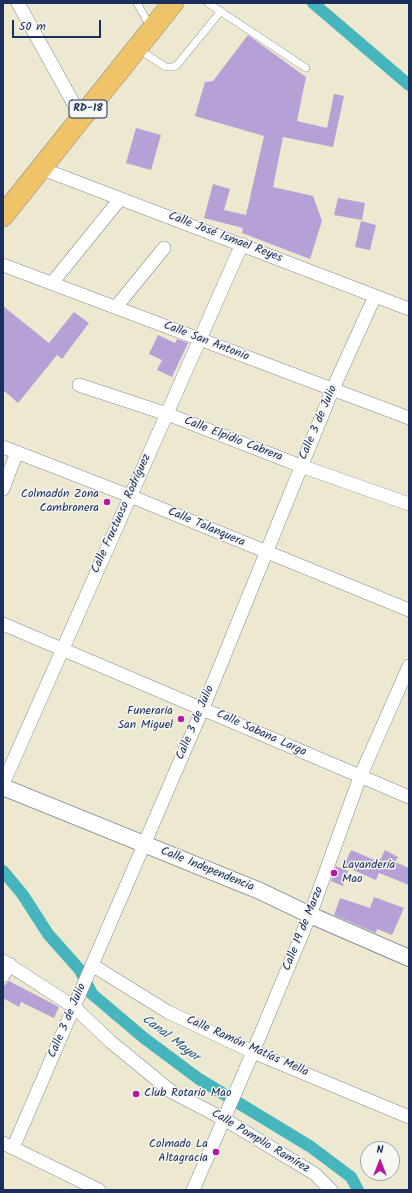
<!DOCTYPE html>
<meta charset="utf-8">
<style>
body{margin:0}
#map{position:relative;width:412px;height:1193px;overflow:hidden;background:#ede8d0;font-family:Kalam,sans-serif}
canvas{display:block}
.frame{position:absolute;inset:0;border:4px solid #1b2f5e;pointer-events:none}
.north{position:absolute;left:360px;top:1141px;width:40px;height:40px;box-sizing:border-box;background:#f6f6f2;border:1px solid #9ea6b7;border-radius:50%;rotate:0deg;font-size:11px;font-weight:700;line-height:16px;text-align:center;color:#1b2f5e}
.north::after{content:'';display:block;margin:auto;width:14px;height:18px;background:#b5179e;clip-path:polygon(50% 0,100% 100%,50% 72%,0 100%)}
.scale{position:absolute;left:12px;top:20px;width:89px;height:18px;box-sizing:border-box;border:2px solid #1b2f5e;border-top:0;padding-left:5px;font-size:12px;line-height:14px;white-space:nowrap;color:#1b2f5e;-webkit-text-stroke:3px #f6f6f2;paint-order:stroke}
</style>
<div id="map">
<canvas width="412" height="1193"></canvas>
<div class="frame"></div>
<div class="north">N</div>
<div class="scale">50 m</div>
</div>
<script>
const c = document.querySelector('canvas').getContext('2d');
c.lineJoin = 'round';
const shape = rows => new Path2D(rows.map(r => 'M' + r).join(''));
function trace(path, color, width, dash) { c.strokeStyle = color; c.lineWidth = width; c.lineCap = dash ? 'butt' : 'round'; c.setLineDash(dash || []); c.stroke(path); }
function fillPath(path, color) { c.fillStyle = color; c.fill(path, 'evenodd'); }
function label(font, color, halo, rows, align = 'center') {
  c.font = font + ' Kalam,sans-serif'; c.lineWidth = 3; c.setLineDash([]); c.textBaseline = 'middle'; c.strokeStyle = halo; c.fillStyle = color; for (const [text, x, y, turn = 0] of rows) {
    c.save(); c.translate(x, y); c.rotate((+turn || 0) * Math.PI / 180); c.textAlign = isNaN(turn) ? turn : align; if (halo) c.strokeText(text, 0, 0); c.fillText(text, 0, 0); c.restore();
  }
}
const canal = shape([
 [313,3,409,85],
 [3,871,23,895,48,934,80,970,92,994,144,1038,199,1079,311,1147,351,1177,358,1190]
]);
const building = shape([
 [248,35,306,77,297,121,327,128,334,94,344,96,333,147,283,137,273,187,313,196,322,221,310,259,242,233,243,228,204,218,213,184,230,189,224,210,246,215,264,136,195,116,205,82,213,81],
 [136,128,161,135,151,170,126,163],
 [338,198,365,203,362,220,334,215],
 [361,221,376,225,370,250,355,247],
 [3,306,49,343,74,312,89,323,62,359,57,355,18,403,3,390],
 [158,335,175,343,177,339,188,343,172,377,157,370,162,360,149,354],
 [351,850,379,862,385,850,398,857,395,862,409,868,409,885,379,873,376,880,344,866],
 [336,866,348,871,343,886,331,881],
 [374,897,404,908,392,935,377,929,376,933,334,915,340,898,370,908],
 [9,981,59,1007,54,1018,21,1002,19,1007,3,998,3,987]
]);
const service = shape([
 [137,3,151,28],
 [208,3,306,68],
 [138,49,166,67,173,67,177,65,221,11]
]);
const minor = shape([
 [18,3,81,117],
 [40,168,409,309],
 [3,265,409,418],
 [52,283,120,199],
 [116,307,164,248],
 [79,385,167,414,301,466,409,504],
 [3,447,130,496,409,610],
 [3,489,17,452],
 [3,624,409,797],
 [3,784,242,244],
 [3,961,74,1007,111,1042,172,1092,224,1119,315,1174,331,1190],
 [92,965,168,1012,253,1052,409,1117],
 [3,976,10,964],
 [3,1143,99,1190],
 [13,1148,203,708,332,391,375,296],
 [193,1190,253,1052,310,915,360,777,409,666]
]);
const tertiary = shape([
 [3,787,260,891,310,915,409,958]
]);
const primary = shape([
 [3,216,173,3]
]);
const markers = [
 [107,502,4,"#b5179e"],
 [181,719,4,"#b5179e"],
 [334,873,4,"#b5179e"],
 [136,1094,4,"#b5179e"],
 [216,1152,4,"#b5179e"]
];
const shields = [
 [88,109,38]
];
const shieldNames = [
 ["RD-18",88,109]
];
const streetNames = [
 ["Calle José Ismael Reyes",225,238,21],
 ["Calle San Antonio",206,342,21],
 ["Calle 3 de Julio",319,423,-67],
 ["Calle Elpidio Cabrera",233,440,21],
 ["Calle Fructuoso Rodríguez",122,514,-66],
 ["Calle Talanquera",206,528,23],
 ["Calle 3 de Julio",196,723,-67],
 ["Calle Sabana Larga",261,734,24],
 ["Calle Independencia",207,870,22],
 ["Calle 19 de Marzo",304,929,-68],
 ["Calle 3 de Julio",68,1021,-67],
 ["Calle Ramón Matías Mella",247,1047,24],
 ["Calle Pomplio Ramírez",260,1142,31]
];
const poiNames = [
 ["Colmadón Zona",99,495],
 ["Cambronera",99,509],
 ["Funeraria",173,712],
 ["San Miguel",173,726],
 ["Lavandería",342,866,"left"],
 ["Mao",342,880,"left"],
 ["Club Rotario Mao",144,1094,"left"],
 ["Colmado La",208,1145],
 ["Altagracia",208,1159]
];
const waterNames = [
 ["Canal Mayor",170,1039,37]
];
trace(canal, '#46b5be', 12);
fillPath(building, '#b6a1d6');
trace(service, '#848c97', 8);
trace(minor, '#848c97', 14);
trace(tertiary, '#848c97', 18);
trace(primary, '#848c97', 22);
trace(service, '#fff', 7);
trace(minor, '#fff', 13);
trace(tertiary, '#fff', 16);
trace(primary, '#efc469', 21);
for (const [x, y, r, color] of markers) { const dot = new Path2D(); dot.arc(x, y, r, 0, 2 * Math.PI); c.fillStyle = color; c.fill(dot); trace(dot, '#f6f6f2', 1.5); }
for (const [x, y, w] of shields) { const box = new Path2D(); box.roundRect(x - w / 2, y - 9, w, 18, 3); c.fillStyle = '#f6f6f2'; c.fill(box); trace(box, '#1b2f5e', 1); }
label('bold 11px', '#1b2f5e', null, shieldNames);
label('12px', '#1b2f5e', '#f6f6f2', streetNames);
label('12px', '#1b2f5e', '#f6f6f2', poiNames, 'right');
label('italic 13px', '#28577b', '#f6f6f2', waterNames);
</script>
